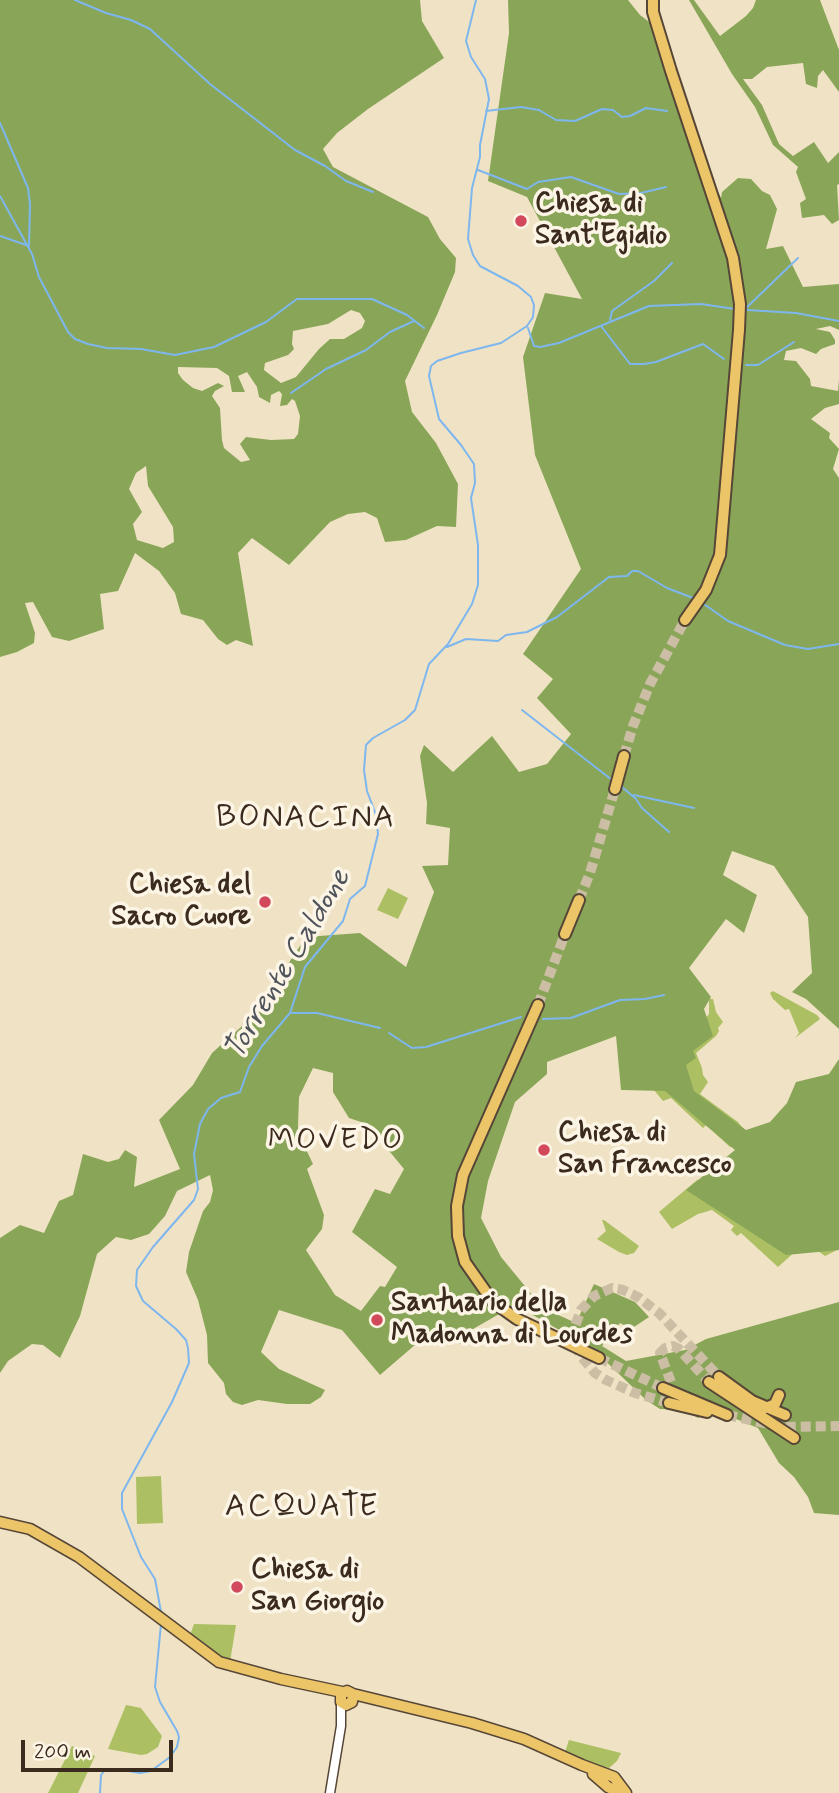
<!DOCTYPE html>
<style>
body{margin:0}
#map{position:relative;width:839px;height:1793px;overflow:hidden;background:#f0e3c5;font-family:Mynerve,sans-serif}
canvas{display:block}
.scale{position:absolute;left:21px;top:1740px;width:152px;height:32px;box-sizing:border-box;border:4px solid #3b2a1e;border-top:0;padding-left:9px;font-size:21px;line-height:24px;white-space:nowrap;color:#3b2a1e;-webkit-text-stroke:5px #fcf5e5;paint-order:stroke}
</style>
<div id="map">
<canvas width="839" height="1793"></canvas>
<div class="scale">200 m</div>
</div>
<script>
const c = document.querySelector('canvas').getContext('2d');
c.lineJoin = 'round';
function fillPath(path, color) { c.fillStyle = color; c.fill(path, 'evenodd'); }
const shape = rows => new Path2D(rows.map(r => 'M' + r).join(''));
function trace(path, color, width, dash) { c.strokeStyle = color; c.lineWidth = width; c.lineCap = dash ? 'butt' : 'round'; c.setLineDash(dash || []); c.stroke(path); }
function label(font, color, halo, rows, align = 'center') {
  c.font = font + ' Mynerve,sans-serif'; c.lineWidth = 7; c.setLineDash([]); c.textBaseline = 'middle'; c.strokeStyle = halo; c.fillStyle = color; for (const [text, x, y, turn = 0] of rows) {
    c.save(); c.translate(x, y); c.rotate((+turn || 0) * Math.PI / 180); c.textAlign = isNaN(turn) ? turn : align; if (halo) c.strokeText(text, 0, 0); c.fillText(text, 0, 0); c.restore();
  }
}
const green = shape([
 [388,888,408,898,398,919,377,910],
 [773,991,817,1015,820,1019,795,1038,799,1033,789,1009,785,1010,773,999,770,993],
 [709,999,713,999,716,1012,723,1022,718,1028,719,1031,716,1036,696,1053,702,1068,703,1075,708,1082,700,1094,738,1122,754,1143,730,1147,706,1125,703,1128,671,1098,663,1101,649,1084,709,1014],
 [742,1172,839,1249,825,1256,806,1242,778,1267,741,1233,737,1236,731,1230,734,1226,712,1210,698,1214,672,1229,659,1212,697,1180],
 [602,1220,604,1220,639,1246,634,1253,627,1255,619,1252,597,1239,606,1231],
 [161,1476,163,1523,137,1524,136,1477],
 [194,1624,236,1625,230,1662,214,1653,190,1635],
 [126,1705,141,1708,162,1736,158,1747,147,1754,141,1755,108,1749],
 [569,1740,621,1753,617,1761,609,1768,594,1765,565,1752],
 [72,1746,95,1756,78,1793,48,1793]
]);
const forest = shape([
 [0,0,420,0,422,21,444,58,368,109,337,133,323,149,333,167,428,217,440,239,456,258,455,272,437,315,405,381,412,412,436,443,458,484,456,527,437,526,406,540,385,542,377,518,365,512,348,514,330,522,289,565,252,538,238,553,253,646,236,640,227,645,218,639,203,620,181,614,175,593,159,571,135,553,118,591,100,594,104,629,69,641,52,637,33,602,25,603,35,633,34,643,17,652,0,657],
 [351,310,360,313,365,321,362,328,344,339,330,339,319,349,296,377,281,383,264,370,265,363,288,355,294,349,292,344,293,331,328,324],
 [178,367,217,368,229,376,232,392,245,392,238,376,247,372,257,387,259,397,270,403,271,395,279,391,282,394,280,406,287,405,292,399,295,401,300,416,298,434,294,439,271,440,246,437,240,444,250,460,241,462,224,448,222,440,220,408,212,396,215,391,224,386,218,383,202,391,193,388,183,380,178,373],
 [146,466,148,486,173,527,174,542,163,548,137,540,133,524,142,512,129,489,136,473],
 [508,0,628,0,640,15,652,24,662,55,711,178,721,198,722,192,738,178,751,179,762,191,770,195,777,209,766,249,783,246,803,287,839,284,839,330,830,326,816,329,830,332,835,340,835,344,821,349,816,354,801,348,786,351,784,360,796,361,810,379,811,386,838,391,839,379,839,404,825,408,811,419,830,433,829,438,839,449,833,469,839,478,839,1029,806,999,792,992,812,973,808,917,774,866,732,851,723,875,757,895,744,933,726,919,689,968,711,997,704,1009,713,1036,693,1051,696,1058,686,1065,694,1091,746,1130,770,1122,787,1103,796,1082,829,1074,839,1059,839,1250,786,1255,686,1190,735,1150,665,1091,621,1090,616,1036,547,1062,547,1074,515,1102,488,1181,481,1218,501,1257,543,1308,576,1323,594,1284,635,1302,649,1317,631,1329,620,1323,602,1346,626,1361,685,1350,706,1339,839,1302,839,1515,814,1513,808,1497,794,1477,779,1463,758,1428,714,1410,698,1418,684,1410,660,1409,646,1400,593,1349,515,1305,473,1329,461,1344,430,1332,380,1375,342,1330,279,1310,261,1352,279,1369,325,1390,321,1397,310,1404,287,1404,258,1400,242,1405,233,1402,226,1394,224,1383,208,1363,207,1335,198,1300,186,1272,189,1252,203,1211,210,1202,213,1190,210,1175,177,1191,165,1216,149,1234,131,1240,116,1237,97,1254,80,1316,60,1358,43,1345,32,1344,8,1361,0,1373,0,1238,20,1225,44,1233,59,1201,73,1195,83,1154,108,1162,119,1159,125,1150,137,1157,134,1187,180,1169,159,1120,193,1085,212,1053,241,1027,272,988,306,937,360,933,406,967,434,892,422,866,448,865,450,828,426,824,427,803,420,756,424,745,453,772,492,736,519,772,547,764,571,734,537,698,553,679,523,654,581,569,535,455,523,357,545,293,582,299,527,197,488,181,509,33],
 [313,1068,333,1073,333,1092,349,1118,367,1124,404,1169,390,1194,375,1189,352,1232,397,1267,385,1287,380,1286,361,1311,335,1295,306,1250,322,1229,324,1215,307,1169,313,1164,303,1143,298,1127,299,1097],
 [689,0,694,0,720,36,746,16,753,8,756,0,820,0,839,50,839,92,823,70,818,76,817,88,806,84,803,63,767,67,752,79,743,79,762,105,779,144,793,156,814,142,828,163,839,152,839,184,837,185,839,220,832,224,824,215,802,218,800,203,806,199,796,172,798,167,773,145,755,107,732,74]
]);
const stream = shape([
 [75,0,106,13,131,20,150,29,210,84,295,150,325,166,346,181,373,192],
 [486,111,521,107,539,110,556,120,575,121,602,109,613,110,622,117,630,116,646,108,667,111],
 [0,123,28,188,30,204,29,245],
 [478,170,527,189,538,182,571,177,619,194,641,193,666,187],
 [0,196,32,254,39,277,68,332,75,339,88,344,107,348,141,349,175,355,214,347,266,322,297,299,372,299,407,315,424,328],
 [0,236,29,246],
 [744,310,798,258],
 [747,310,796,313,839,321],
 [610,320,612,311,654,281,672,263],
 [601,326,630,364,644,364,656,362,703,344,724,359],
 [528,328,534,346,540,347,559,343,649,306,701,304,735,309],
 [746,365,758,365,794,342],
 [291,393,326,369,366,350,390,332,414,321],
 [701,602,728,621,785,645,808,649,839,644],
 [447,647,466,639,498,641,506,635,527,632,557,617,609,577,627,576,632,571,638,571,667,588,693,598],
 [522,710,612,780],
 [622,787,636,799,642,808,669,832],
 [634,795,694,808],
 [292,1013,317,1013,380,1028],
 [543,1019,571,1018,620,1000,645,999,664,995],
 [389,1033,412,1048,426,1047,521,1017],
 [161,1612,155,1579,141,1557,122,1509,122,1493,172,1402,189,1363,188,1348,186,1340,176,1329,143,1301,136,1286,137,1270,153,1247,194,1200,198,1189,194,1154,200,1124,208,1109,221,1098,240,1092,249,1067,262,1046,290,1013,305,967,343,921,350,899,365,886,378,834,376,815,367,791,364,770,366,745,373,738,405,720,415,710,429,664,448,644,472,604,478,585,478,545,471,498,475,483,474,464,461,445,439,419,429,376,431,366,437,361,461,353,501,343,527,326,533,317,534,305,531,297,518,286,480,266,473,255,468,239,472,188,480,157,480,145,489,99,485,79,471,57,466,41,476,0],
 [100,1793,101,1775,105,1770,117,1769,140,1773,151,1771,170,1757,177,1747,179,1737,177,1731,160,1702,155,1687,161,1624]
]);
const highwayTunnel = shape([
 [624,756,633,726,650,684,685,620],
 [579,900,590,873,615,789],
 [538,1005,565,934],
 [599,1358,663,1388],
 [671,1382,660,1353,665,1348,673,1346,679,1349,709,1382],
 [669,1403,635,1393,606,1380,595,1373,580,1355,576,1344,575,1326,581,1310,594,1296,612,1288,623,1290,638,1297,659,1313,719,1377],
 [727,1415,783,1427,839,1426]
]);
const minor = shape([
 [330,1793,341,1726,341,1702]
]);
const major = shape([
 [0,1522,30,1529,79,1557,219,1662,281,1679,342,1692],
 [353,1694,352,1702,346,1705,341,1702,341,1694,347,1691,353,1694,472,1723,524,1739,582,1765,614,1777,626,1793],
 [593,1774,608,1787,620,1793]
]);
const highway = shape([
 [653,0,653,12,671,71,733,258,740,304,739,330,720,555,706,590,685,620],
 [615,789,624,756],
 [565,934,579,900],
 [538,1005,463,1175,457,1206,458,1236,465,1262,493,1302,517,1319,599,1358],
 [719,1377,752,1401,785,1415],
 [709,1382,794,1438],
 [663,1388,727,1415],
 [669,1403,707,1412],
 [766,1408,775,1404,779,1395]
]);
const markers = [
 [521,221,7,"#d1495b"],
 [265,902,7,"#d1495b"],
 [544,1150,7,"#d1495b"],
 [377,1320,7,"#d1495b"],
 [237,1587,7,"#d1495b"]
];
const poiNames = [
 ["Chiesa di",535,205],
 ["Sant'Egidio",535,237],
 ["Chiesa del",251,886,"right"],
 ["Sacro Cuore",251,918,"right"],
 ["Chiesa di",558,1134],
 ["San Francesco",558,1166],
 ["Santuario della",391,1304],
 ["Madonna di Lourdes",391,1336],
 ["Chiesa di",251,1571],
 ["San Giorgio",251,1603]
];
const waterNames = [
 ["Torrente Caldone",289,965,-59]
];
const neighbourhoodNames = [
 ["MOVEDO",336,1142]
];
const quarterNames = [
 ["BONACINA",306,819],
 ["ACQUATE",302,1508]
];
fillPath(green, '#acbf62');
fillPath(forest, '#89a658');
trace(stream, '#7eb6ee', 2);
trace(highwayTunnel, '#ccbea4', 10, [10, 5]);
trace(minor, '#564637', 11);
trace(major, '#564637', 13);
trace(highway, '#564637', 14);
trace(minor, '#fff', 8);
trace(major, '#edc569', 10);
trace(highway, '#edc569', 10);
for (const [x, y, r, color] of markers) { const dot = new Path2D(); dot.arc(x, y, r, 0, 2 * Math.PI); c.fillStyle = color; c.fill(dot); trace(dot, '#fcf5e5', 2.5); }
label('bold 28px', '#3b2a1e', '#fcf5e5', poiNames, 'left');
label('italic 30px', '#4f545c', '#fcf5e5', waterNames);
c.letterSpacing = '2px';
label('30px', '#3b2a1e', '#fcf5e5', neighbourhoodNames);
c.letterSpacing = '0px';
c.letterSpacing = '2px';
label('32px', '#3b2a1e', '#fcf5e5', quarterNames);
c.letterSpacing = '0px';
</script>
